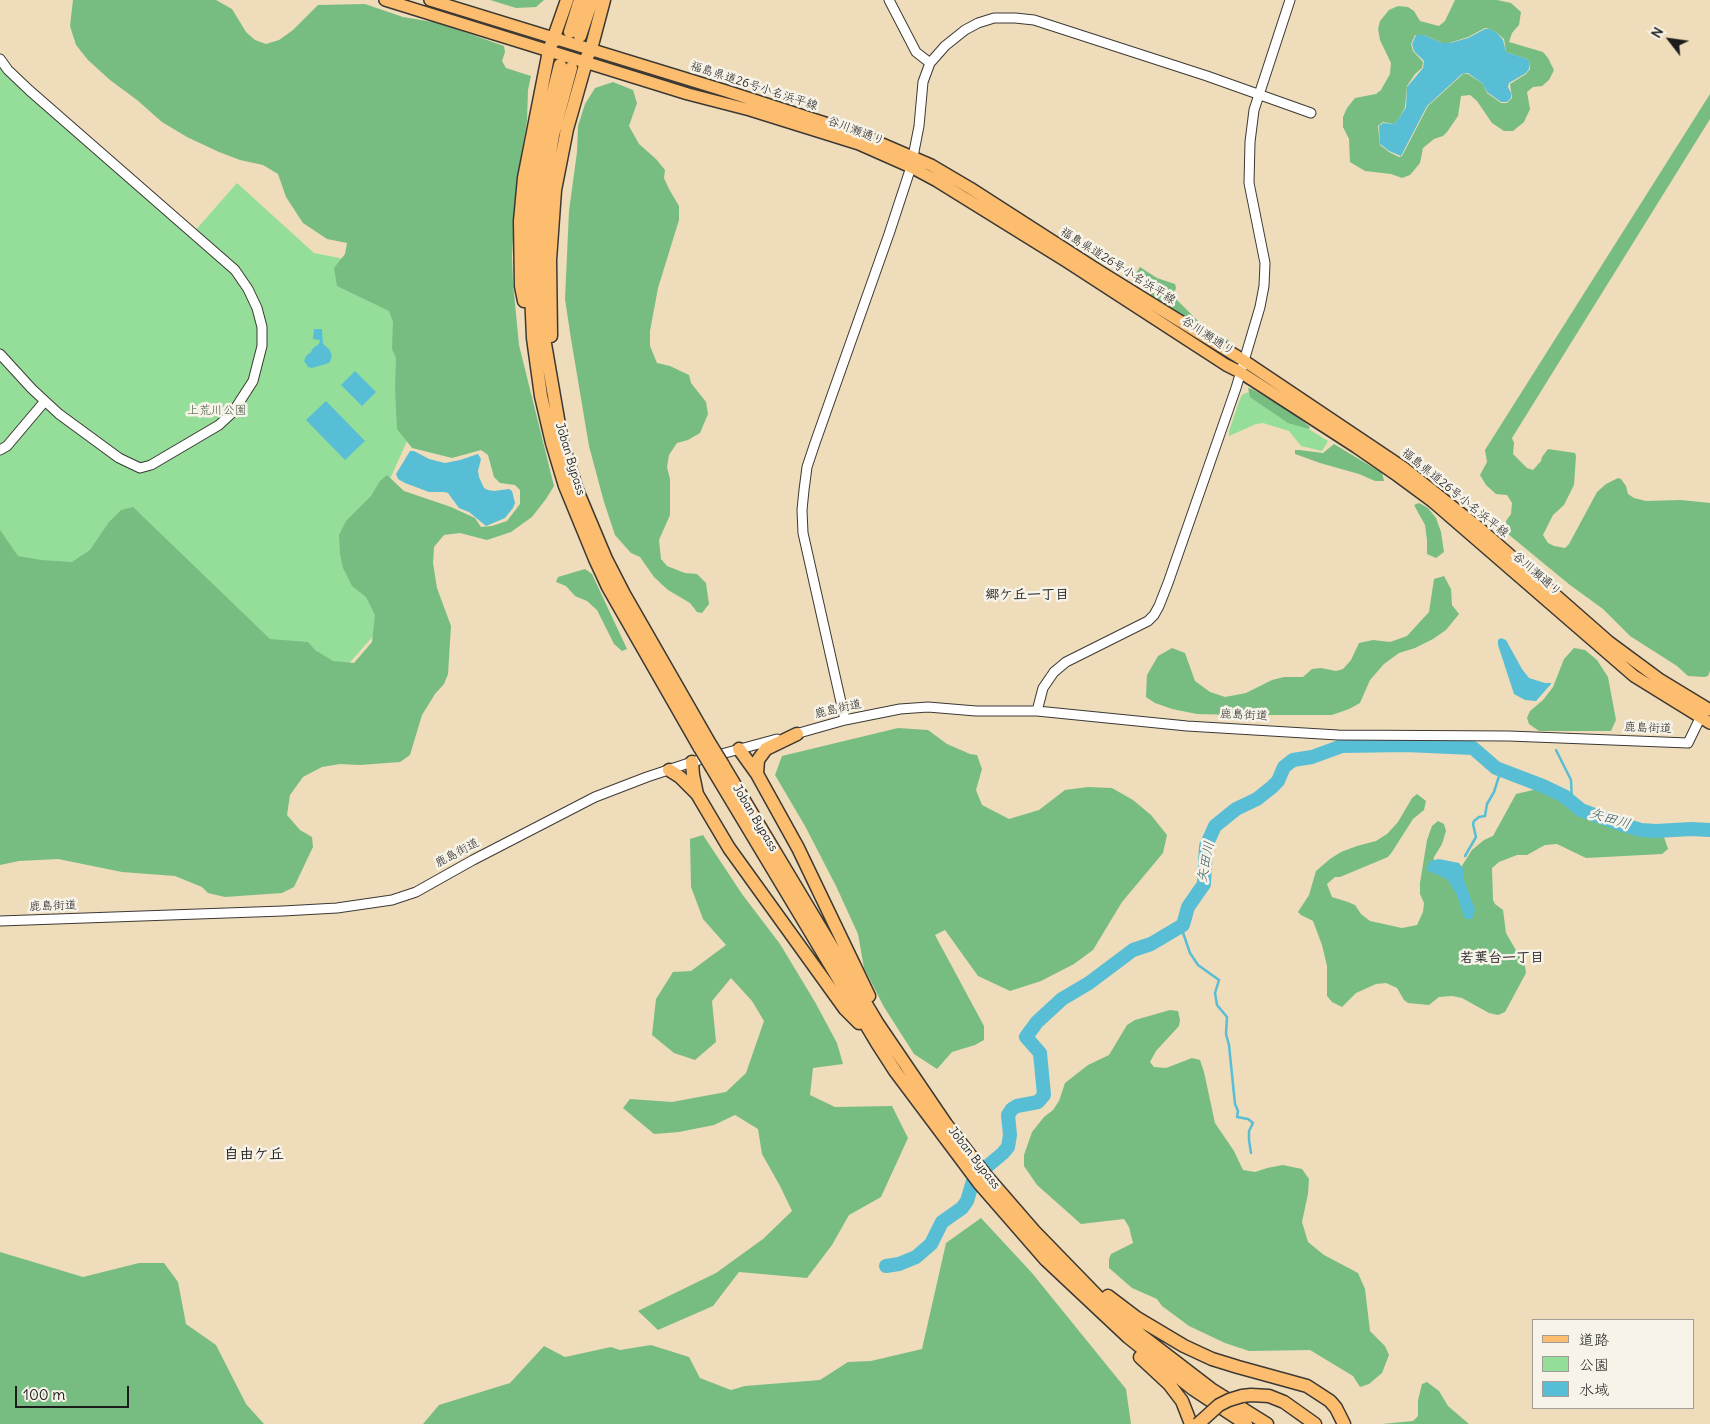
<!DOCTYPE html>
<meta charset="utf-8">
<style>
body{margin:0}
#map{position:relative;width:1710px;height:1424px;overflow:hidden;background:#efdcba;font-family:Delius,"Klee One",sans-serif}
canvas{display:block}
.legend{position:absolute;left:1532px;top:1319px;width:162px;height:90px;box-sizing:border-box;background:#f7f3e8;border:1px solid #9f9d96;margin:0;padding:6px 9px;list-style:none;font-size:15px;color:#1c1c1c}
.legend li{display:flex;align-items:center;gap:10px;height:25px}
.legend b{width:25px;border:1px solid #9f9d96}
.north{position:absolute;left:1645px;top:15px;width:50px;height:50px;-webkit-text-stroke:4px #f7f3e8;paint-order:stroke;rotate:300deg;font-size:14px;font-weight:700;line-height:20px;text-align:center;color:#1c1c1c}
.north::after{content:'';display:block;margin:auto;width:18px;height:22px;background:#1c1c1c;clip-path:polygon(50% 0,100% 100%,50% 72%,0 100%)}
.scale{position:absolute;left:15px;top:1386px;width:114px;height:22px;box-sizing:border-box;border:2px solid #1c1c1c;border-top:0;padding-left:6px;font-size:15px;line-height:18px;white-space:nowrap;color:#1c1c1c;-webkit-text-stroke:4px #f7f3e8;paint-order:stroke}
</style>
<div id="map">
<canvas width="1710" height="1424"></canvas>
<ul class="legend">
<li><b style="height:6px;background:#fcbd6e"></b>道路</li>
<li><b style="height:14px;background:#94de9a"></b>公園</li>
<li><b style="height:14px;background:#58bed5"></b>水域</li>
</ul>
<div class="north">N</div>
<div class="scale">100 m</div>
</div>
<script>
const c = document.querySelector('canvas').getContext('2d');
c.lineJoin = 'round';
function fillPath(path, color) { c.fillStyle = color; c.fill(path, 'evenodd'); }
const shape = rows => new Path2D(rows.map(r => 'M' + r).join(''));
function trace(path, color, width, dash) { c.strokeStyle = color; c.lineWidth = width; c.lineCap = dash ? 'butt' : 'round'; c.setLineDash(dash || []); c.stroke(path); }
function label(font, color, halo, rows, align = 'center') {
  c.font = font + ' Delius,"Klee One",sans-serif'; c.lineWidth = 5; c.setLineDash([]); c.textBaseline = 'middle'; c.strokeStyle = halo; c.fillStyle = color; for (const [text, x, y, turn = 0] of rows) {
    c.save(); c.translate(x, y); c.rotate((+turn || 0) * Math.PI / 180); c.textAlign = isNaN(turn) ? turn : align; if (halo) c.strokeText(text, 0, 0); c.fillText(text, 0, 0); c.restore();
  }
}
const green = shape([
 [0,59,193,233,237,183,314,253,400,270,417,419,385,490,393,614,335,679,0,690],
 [1249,392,1328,441,1322,451,1301,446,1289,431,1263,423,1256,424,1229,436,1229,431,1240,399,1243,394]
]);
const forest = shape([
 [73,0,216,0,232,9,246,32,255,40,266,44,279,40,293,30,318,5,365,4,403,17,439,23,504,46,505,52,502,61,506,68,531,76,528,90,527,121,516,188,512,256,513,283,519,345,554,486,546,499,532,517,511,532,487,540,460,533,444,535,434,547,433,563,437,588,451,626,448,674,444,684,435,694,422,715,410,755,400,762,360,765,340,764,322,767,303,777,290,795,287,815,300,830,312,837,313,847,294,887,282,893,225,897,208,893,202,887,175,876,122,872,58,859,19,861,0,865,0,530,18,556,41,560,72,562,90,550,109,522,121,510,133,507,270,639,308,642,315,650,333,661,354,663,372,642,375,615,366,597,352,586,343,568,340,554,339,535,346,521,371,496,380,481,387,475,404,491,451,507,475,518,481,527,492,526,507,521,520,504,520,490,515,485,500,483,494,477,488,455,481,450,452,458,412,448,397,429,395,388,396,358,392,349,393,322,389,311,337,286,334,268,345,254,347,243,327,239,303,223,286,197,278,174,263,165,240,160,219,152,187,137,162,122,137,100,110,80,88,60,76,45,70,26],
 [490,0,544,0,536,7,516,8],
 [1455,0,1497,0,1511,3,1521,12,1519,25,1512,33,1509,42,1543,52,1548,58,1554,70,1549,80,1542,86,1533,87,1527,92,1530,109,1524,122,1513,131,1504,131,1492,123,1477,101,1470,95,1461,96,1458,116,1447,132,1443,136,1434,139,1423,148,1420,163,1410,175,1402,178,1391,174,1365,171,1350,162,1349,139,1343,127,1343,117,1347,108,1355,98,1376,94,1381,90,1390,74,1391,63,1380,40,1378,29,1380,21,1389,10,1398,6,1408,7,1414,11,1420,21,1439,26,1445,21],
 [1485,28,1490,29,1497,33,1504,39,1506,52,1527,59,1530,63,1530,69,1526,74,1510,84,1512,98,1507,103,1501,103,1487,93,1483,84,1468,74,1463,74,1428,106,1402,156,1399,157,1389,152,1380,145,1378,126,1383,122,1394,124,1400,117,1405,107,1407,86,1415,74,1422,68,1423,62,1413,51,1411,44,1415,35,1424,35,1442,43,1449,43,1468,37],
 [613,82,633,90,637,103,629,126,639,144,656,159,665,170,664,178,669,189,679,206,679,220,658,288,650,331,650,346,657,363,670,366,689,375,691,383,706,402,708,414,700,433,688,440,677,443,669,455,667,467,670,479,670,515,659,540,661,559,667,566,685,573,697,574,706,583,709,604,702,613,697,612,690,603,668,590,654,577,640,557,631,553,615,535,604,502,589,446,571,339,565,299,569,211,577,152,578,126,585,104,595,88],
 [1710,94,1710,119,1512,438,1514,443,1513,454,1527,468,1533,470,1541,461,1542,457,1548,449,1575,453,1576,456,1574,485,1564,505,1553,515,1543,535,1548,543,1554,546,1565,548,1569,544,1597,492,1606,484,1618,478,1621,479,1626,486,1628,494,1634,498,1646,501,1681,500,1710,503,1710,671,1708,676,1704,677,1688,676,1677,666,1630,636,1603,609,1570,585,1508,534,1506,521,1511,514,1512,503,1507,495,1496,494,1486,485,1480,475,1487,462,1485,450],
 [1140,267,1157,278,1175,284,1176,288,1174,293,1171,294,1154,289,1141,280,1141,276,1136,273],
 [1149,292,1176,299,1197,320,1231,342,1233,345,1231,347,1166,308,1149,293],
 [1248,388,1252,389,1293,413,1310,427,1309,429,1288,423,1250,397],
 [1334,444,1382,473,1384,481,1375,481,1359,474,1320,463,1295,454,1295,450,1299,450,1323,453],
 [1419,503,1428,508,1436,518,1441,532,1444,552,1436,558,1427,554,1427,540,1425,525,1414,505],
 [585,569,592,574,627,649,622,651,614,644,597,610,587,601,575,596,566,586,556,582,558,577],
 [1444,576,1451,589,1452,605,1459,614,1446,630,1433,639,1415,648,1399,653,1384,664,1370,680,1360,703,1349,709,1332,715,1238,715,1197,714,1172,709,1155,703,1146,697,1147,675,1158,656,1172,648,1185,653,1195,681,1210,692,1225,697,1246,693,1272,680,1284,677,1303,677,1312,669,1321,668,1336,671,1343,669,1351,660,1359,643,1373,640,1390,642,1407,636,1429,612,1434,579],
 [1574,648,1585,650,1597,660,1608,677,1616,720,1611,731,1539,731,1529,724,1527,718,1530,711,1543,700,1553,687,1564,659],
 [898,728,928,730,947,744,970,754,977,755,982,769,976,790,982,805,1009,819,1039,810,1065,790,1088,787,1112,788,1133,800,1151,815,1167,835,1163,853,1122,902,1093,950,1074,964,1041,981,1010,991,978,976,945,930,935,935,984,1026,984,1040,975,1045,952,1052,937,1069,914,1054,884,1007,864,968,858,934,836,886,805,826,775,775,782,756],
 [1546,787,1556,788,1608,818,1638,827,1664,837,1668,849,1662,854,1586,858,1557,844,1545,845,1527,855,1517,855,1499,862,1492,868,1493,900,1495,904,1503,910,1506,933,1525,966,1526,973,1505,1012,1498,1015,1489,1013,1462,998,1452,996,1439,997,1429,1005,1408,1003,1404,1000,1397,988,1386,983,1376,984,1356,993,1342,1007,1332,1002,1327,996,1327,966,1322,945,1313,921,1301,915,1298,912,1309,895,1316,871,1330,859,1341,852,1357,846,1376,841,1387,834,1398,822,1412,798,1417,794,1426,801,1424,810,1413,819,1392,852,1388,857,1340,877,1335,877,1327,884,1332,897,1348,902,1355,905,1361,914,1370,921,1402,928,1417,925,1423,912,1424,903,1420,894,1420,883,1427,840,1432,826,1438,821,1444,824,1446,831,1442,844,1434,857,1433,866,1458,872,1472,850,1484,840,1493,836,1516,794],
 [703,835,742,894,780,944,815,1002,837,1043,843,1064,813,1068,810,1095,835,1107,892,1106,908,1138,881,1197,849,1215,832,1245,807,1278,739,1272,713,1306,658,1330,638,1311,716,1273,763,1239,792,1211,780,1186,762,1154,758,1129,735,1115,714,1125,679,1132,654,1134,623,1108,630,1099,672,1102,726,1092,746,1073,764,1021,752,1001,731,978,712,1001,716,1042,695,1060,674,1053,652,1035,656,999,673,972,691,971,726,945,703,919,691,887,690,839],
 [1170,1010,1178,1011,1180,1020,1179,1026,1156,1051,1150,1062,1154,1067,1166,1068,1192,1058,1200,1060,1204,1072,1215,1123,1234,1151,1243,1170,1255,1172,1267,1168,1283,1165,1302,1169,1309,1179,1308,1194,1302,1222,1308,1242,1324,1255,1358,1273,1365,1289,1370,1331,1385,1346,1389,1355,1382,1373,1369,1384,1360,1387,1353,1376,1310,1350,1249,1351,1225,1343,1189,1326,1162,1306,1157,1299,1132,1288,1109,1268,1109,1259,1111,1254,1133,1243,1129,1227,1124,1219,1081,1224,1037,1185,1024,1166,1024,1155,1032,1132,1044,1117,1053,1110,1059,1101,1065,1083,1088,1065,1109,1055,1127,1025,1135,1020],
 [981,1218,1032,1273,1126,1389,1131,1424,423,1424,439,1405,510,1383,544,1346,565,1357,611,1347,620,1350,651,1345,689,1357,700,1378,731,1390,745,1386,820,1380,848,1362,871,1361,922,1349,946,1243],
 [0,1252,83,1277,139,1263,164,1263,178,1282,186,1324,216,1345,246,1404,264,1424,0,1424],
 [1427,1382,1439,1391,1448,1406,1469,1424,1382,1424,1413,1421,1418,1416,1418,1400,1422,1384]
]);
const water = shape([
 [1485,29,1490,29,1497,33,1503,40,1506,52,1527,59,1530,63,1529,69,1526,73,1509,83,1508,87,1511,93,1511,98,1507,102,1501,102,1487,92,1483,84,1468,73,1462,74,1427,106,1401,156,1389,151,1380,144,1379,126,1383,123,1394,124,1400,117,1406,107,1407,87,1423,68,1424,61,1414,51,1412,44,1416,35,1424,35,1442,43,1450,43,1468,38],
 [314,329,322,329,323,344,329,349,332,356,330,362,326,364,312,368,308,367,304,361,306,356,311,352,313,348,319,344,320,340,313,339],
 [355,371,376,392,362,406,341,385],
 [326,401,365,441,345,460,306,420],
 [410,451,414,451,429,459,445,463,460,460,478,454,481,459,478,471,479,477,484,488,488,490,494,491,509,489,512,491,515,503,513,508,505,518,486,526,469,512,459,508,448,493,444,492,429,492,405,483,398,479,396,474],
 [1501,638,1506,640,1522,669,1529,678,1545,683,1551,683,1551,684,1536,701,1525,700,1514,694,1498,645,1498,640],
 [1439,859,1459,863,1464,870,1463,877,1475,910,1472,919,1466,919,1463,914,1457,895,1447,879,1426,870,1430,861]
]);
const stream = shape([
 [1556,750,1571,780,1572,802],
 [1465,856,1476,837,1473,824,1474,821,1479,817,1485,816,1487,804,1494,792,1501,770],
 [1181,927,1190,953,1198,965,1219,980,1215,993,1217,1005,1227,1017,1226,1034,1229,1045,1235,1104,1238,1111,1237,1117,1248,1119,1253,1123,1249,1131,1249,1140,1251,1153]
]);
const river = shape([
 [886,1266,899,1264,916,1257,931,1244,942,1222,962,1208,967,1201,973,1181,977,1175,1003,1153,1008,1147,1010,1135,1008,1115,1012,1109,1017,1106,1038,1102,1044,1095,1040,1053,1026,1037,1037,1022,1062,999,1089,983,1133,950,1151,944,1183,925,1188,907,1204,884,1206,846,1215,826,1236,809,1257,799,1272,787,1278,781,1284,767,1293,760,1312,757,1342,746,1406,745,1473,748,1496,768,1543,786,1564,796,1581,810,1617,823,1641,830,1656,831,1691,829,1710,830]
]);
const tertiary = shape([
 [889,0,916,52,930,63],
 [0,59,8,70,29,90,235,270,248,289,257,308,262,327,262,346,253,381,233,412,219,425,151,465,140,468,119,458,59,414,32,389,0,354],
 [0,450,7,446,45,401],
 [1037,711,1043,688,1054,672,1066,662,1148,621,1154,615,1159,606,1168,583,1236,388,1260,307,1264,286,1265,263,1249,183,1250,142,1254,110,1290,0],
 [845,720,803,533,802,510,804,490,807,467,815,443,889,234,911,167,919,126,923,82,930,63,945,46,965,30,978,23,994,18,1015,18,1034,20,1207,76,1311,113],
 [792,735,845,720,900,709,928,707,976,711,1037,711,1187,726,1338,735,1509,736,1688,743,1703,712],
 [0,921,283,911,337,908,392,900,416,892,473,860,595,797,647,777,692,762,777,739]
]);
const primary = shape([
 [385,0,688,94,750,110,859,144,911,167,937,181,1066,261,1226,365,1240,372,1356,447,1398,476,1432,501,1634,676,1710,723],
 [430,0,726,91,859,134,931,165,970,188,1099,271,1243,360,1404,468,1478,527,1609,642,1659,679,1710,710]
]);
const trunk = shape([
 [570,32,580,0],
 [580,36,592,0],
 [554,37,567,0],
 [582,61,586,59,591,49,604,0],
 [560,65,543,133,537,167,529,246,533,338,541,396,552,443,565,486,595,559,608,587,700,748],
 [571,68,553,135,546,177,541,226,541,289,544,338,562,442,577,490,606,559,624,594,710,744],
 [524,301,521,286,520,221,524,178,549,51,552,42,558,39],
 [551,336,550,260,555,190,567,129,586,62],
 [739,749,757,774,798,848,869,996],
 [692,762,693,775,697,794,729,848,845,1009,859,1023],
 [723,765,878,1024,946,1124,988,1178,1034,1231,1102,1301,1142,1336,1211,1389,1267,1424],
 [712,768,877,1043,895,1071,979,1183,1046,1260,1128,1337,1193,1389,1246,1424],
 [669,770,680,777,697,794],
 [757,774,758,760,766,749,797,734],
 [1108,1296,1137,1318,1184,1346,1212,1359,1238,1367,1307,1386,1330,1401,1336,1408,1344,1424],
 [1140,1357,1169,1384,1182,1401,1191,1424],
 [1242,1396,1251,1395,1269,1396,1284,1402,1315,1424]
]);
const trunkBridge = shape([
 [710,744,723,765],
 [700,748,712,768],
 [1198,1424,1219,1405,1229,1400,1242,1396]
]);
const streetNames = [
 ["福島県道26号小名浜平線",754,86,18],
 ["谷川瀬通り",856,131,21],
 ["福島県道26号小名浜平線",1118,266,32],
 ["谷川瀬通り",1208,336,33],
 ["Joban Bypass",570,459,73],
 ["福島県道26号小名浜平線",1455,493,39],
 ["谷川瀬通り",1537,574,41],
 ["鹿島街道",838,709,-13],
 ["鹿島街道",1244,715,3],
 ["鹿島街道",1648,728,2],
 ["Joban Bypass",755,818,59],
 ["鹿島街道",457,853,-28],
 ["鹿島街道",53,906,-2],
 ["Joban Bypass",974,1158,52]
];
const parkNames = [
 ["上荒川公園",217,411]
];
const neighbourhoodNames = [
 ["郷ケ丘一丁目",1027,595],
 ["若葉台一丁目",1502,958]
];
const waterNames = [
 ["矢田川",1610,819,17],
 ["矢田川",1206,862,-79]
];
const quarterNames = [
 ["自由ケ丘",254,1155]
];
fillPath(green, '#94de9a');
fillPath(forest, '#77bd82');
fillPath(water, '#58bed5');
trace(stream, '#58bed5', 2.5);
trace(river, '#58bed5', 14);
trace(tertiary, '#3c3934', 11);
trace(primary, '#3c3934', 14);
trace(trunk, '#3c3934', 15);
trace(tertiary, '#fff', 9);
trace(primary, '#fcbd6e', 11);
trace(trunk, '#fcbd6e', 12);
trace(trunkBridge, '#3c3934', 15, []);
trace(trunkBridge, '#fcbd6e', 12);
label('12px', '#1c1c1c', '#f7f3e8', streetNames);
label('12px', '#405642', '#f7f3e8', parkNames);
label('bold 14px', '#1c1c1c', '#f7f3e8', neighbourhoodNames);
label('italic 14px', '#345d66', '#f7f3e8', waterNames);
label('bold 15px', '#1c1c1c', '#f7f3e8', quarterNames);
</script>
